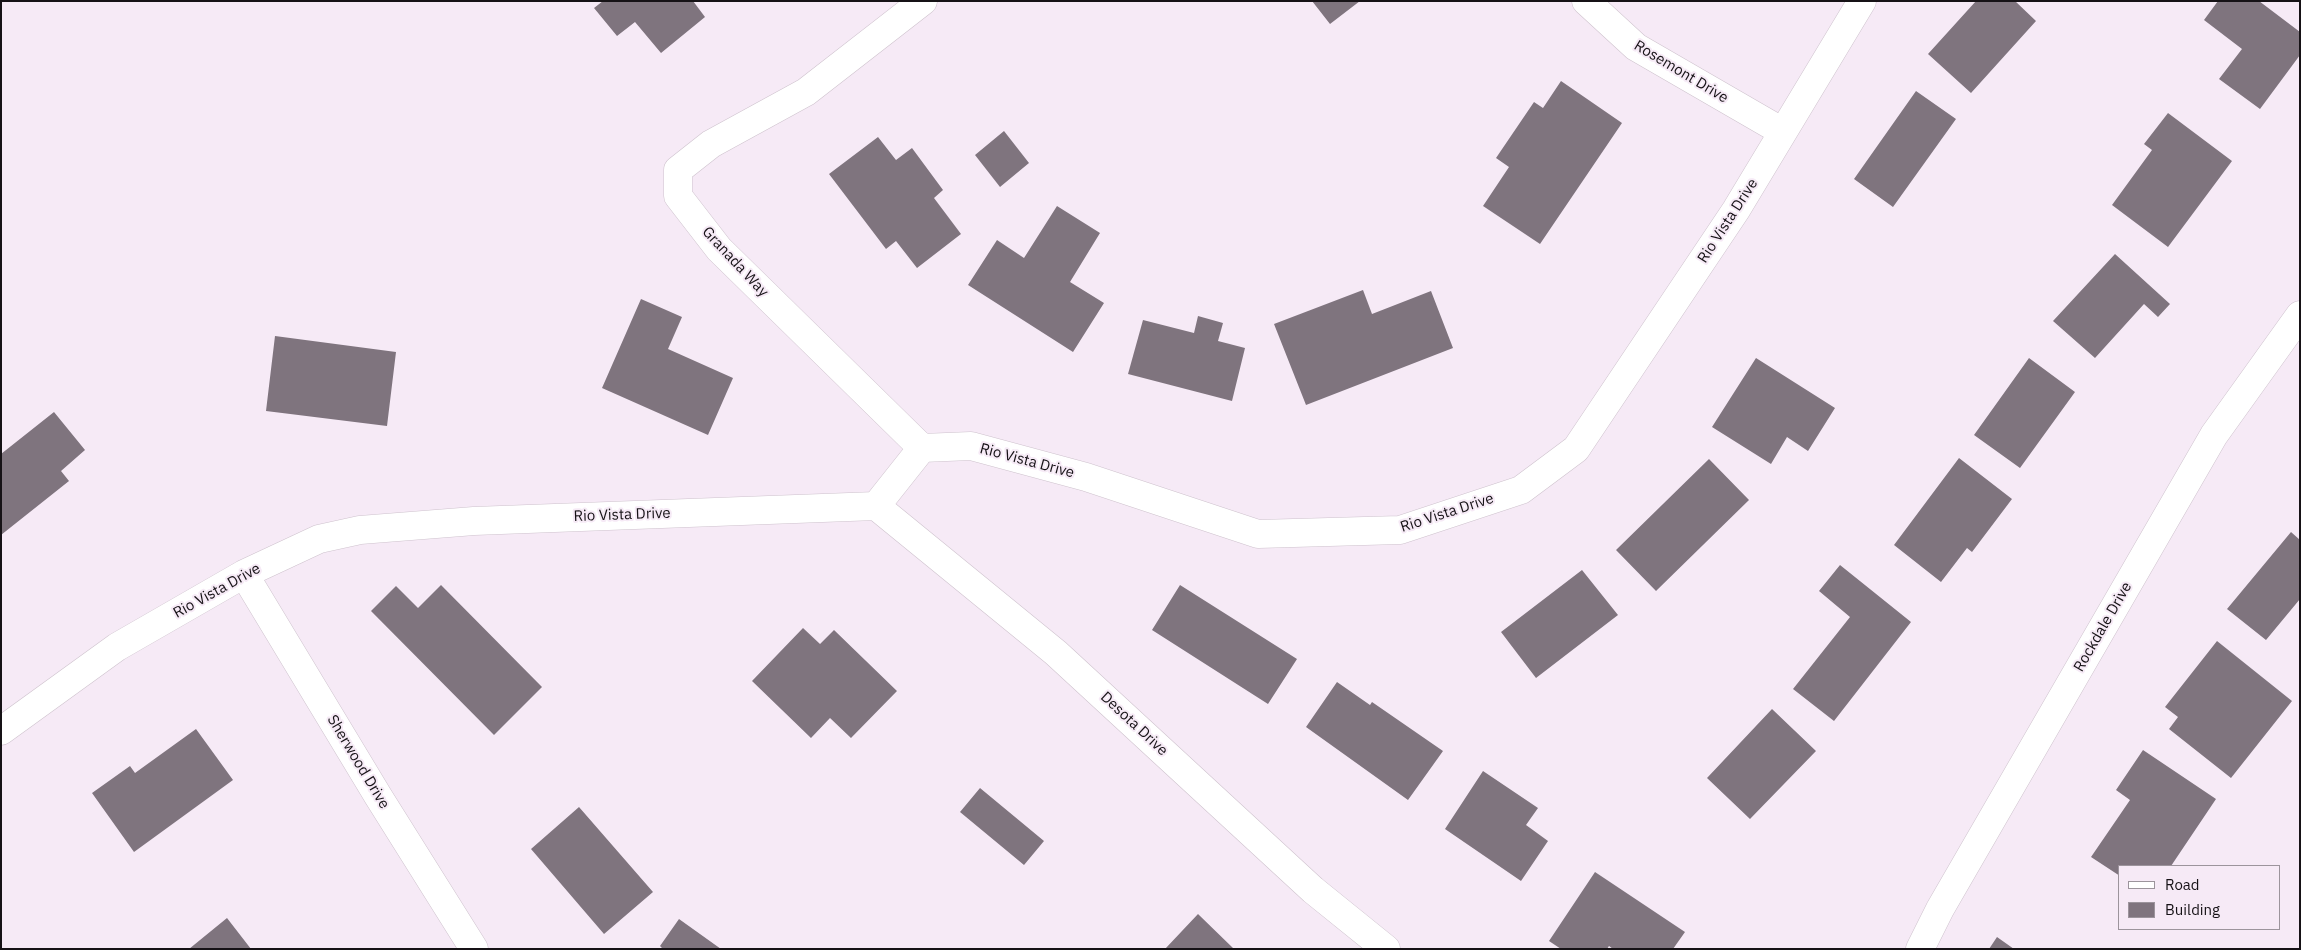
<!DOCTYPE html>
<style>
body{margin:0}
#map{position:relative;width:2301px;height:950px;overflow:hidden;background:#f6eaf6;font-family:"IBM Plex Sans",sans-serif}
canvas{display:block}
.frame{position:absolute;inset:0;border:2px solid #161216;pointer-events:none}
.legend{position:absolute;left:2118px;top:865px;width:162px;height:65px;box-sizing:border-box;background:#f6eaf6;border:1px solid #9c949c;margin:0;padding:6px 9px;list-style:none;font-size:15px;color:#161216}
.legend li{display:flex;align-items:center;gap:10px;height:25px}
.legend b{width:25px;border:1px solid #9c949c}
</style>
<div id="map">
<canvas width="2301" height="950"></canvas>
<div class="frame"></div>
<ul class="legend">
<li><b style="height:6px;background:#fff"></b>Road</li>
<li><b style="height:14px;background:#7f747e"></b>Building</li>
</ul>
</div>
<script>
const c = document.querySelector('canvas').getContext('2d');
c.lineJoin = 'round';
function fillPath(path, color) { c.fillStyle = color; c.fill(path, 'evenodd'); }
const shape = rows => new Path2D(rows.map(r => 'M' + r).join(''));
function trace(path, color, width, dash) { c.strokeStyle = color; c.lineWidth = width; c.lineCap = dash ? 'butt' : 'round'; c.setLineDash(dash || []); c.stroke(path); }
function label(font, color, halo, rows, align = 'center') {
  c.font = font + ' "IBM Plex Sans",sans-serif'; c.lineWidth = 4; c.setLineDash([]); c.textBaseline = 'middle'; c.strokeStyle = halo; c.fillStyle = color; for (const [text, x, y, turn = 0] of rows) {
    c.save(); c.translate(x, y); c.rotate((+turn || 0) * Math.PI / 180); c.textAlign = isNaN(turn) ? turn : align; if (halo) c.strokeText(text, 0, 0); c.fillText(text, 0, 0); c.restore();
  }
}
const building = shape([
 [603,1,693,1,705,17,661,53,635,22,617,36,594,8],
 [1312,1,1360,1,1330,24],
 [1976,1,2015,1,2036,21,1971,93,1928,54],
 [2218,1,2259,1,2300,32,2300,55,2260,109,2219,79,2242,49,2204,20],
 [1561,81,1622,123,1540,244,1483,206,1509,167,1496,158,1534,102,1543,108],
 [1916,91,1956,119,1893,207,1854,179],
 [2168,113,2232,161,2168,247,2112,205,2152,150,2144,144],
 [1004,131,1029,163,1000,187,975,155],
 [878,137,896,160,912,148,943,190,934,198,961,234,917,268,896,241,886,249,829,174],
 [1057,206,1100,233,1070,282,1104,303,1073,352,968,285,997,240,1024,258],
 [2115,254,2170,304,2158,317,2144,304,2095,358,2053,321],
 [1363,290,1372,314,1431,291,1453,348,1306,405,1274,324],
 [641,299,682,317,668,349,733,378,708,435,602,388],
 [1198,316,1223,323,1218,341,1245,348,1232,401,1128,374,1143,320,1194,333],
 [275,336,396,352,387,426,266,411],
 [1756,358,1835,408,1808,451,1787,437,1771,464,1712,427],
 [2029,358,2075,392,2020,468,1974,435],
 [54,412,85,450,61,471,69,481,1,535,1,454],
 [1959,458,2012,499,1972,552,1967,548,1941,582,1894,545],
 [1709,459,1749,500,1656,591,1616,550],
 [2291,532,2300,540,2300,599,2266,640,2227,609],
 [1840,565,1911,622,1834,721,1793,689,1850,617,1819,591],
 [1582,570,1618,615,1536,678,1501,632],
 [441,585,542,687,494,735,371,611,396,586,418,608],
 [1180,585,1297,659,1268,704,1152,630],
 [803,628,820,644,834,630,897,691,851,738,830,718,811,738,752,681],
 [2217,641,2292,701,2231,778,2169,729,2178,717,2165,707],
 [1337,682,1370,705,1372,702,1443,751,1408,800,1306,727],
 [1772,709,1816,751,1750,819,1707,778],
 [196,729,233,780,134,852,92,793,130,766,135,773],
 [2143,750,2216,799,2171,866,2120,866,2120,876,2091,857,2130,800,2116,790],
 [1483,771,1538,808,1526,825,1548,841,1521,881,1445,829],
 [980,788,1044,841,1024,865,960,812],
 [579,807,653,892,604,934,531,849],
 [1595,872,1685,932,1673,949,1613,949,1609,946,1607,949,1561,949,1549,941],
 [1198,914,1234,949,1165,949],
 [227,918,251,949,189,949],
 [679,919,721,949,663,949,660,946],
 [1997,937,2014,949,1989,949]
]);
const street = shape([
 [1586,1,1636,47,1783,132],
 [922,448,719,249,678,196,678,170,711,144,806,92,923,1],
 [876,506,1056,653,1313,890,1386,949],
 [244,574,378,796,474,949],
 [1,731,117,647,244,574,319,539,360,530,474,521,876,506,922,448,971,446,1086,477,1258,534,1400,530,1521,490,1576,449,1736,210,1862,1],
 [1920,949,1940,909,2214,435,2300,315]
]);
const streetNames = [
 ["Rosemont Drive",1681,72,31],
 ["Rio Vista Drive",1728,221,-57],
 ["Granada Way",735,262,47],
 ["Rio Vista Drive",1027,461,15],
 ["Rio Vista Drive",1447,513,-18],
 ["Rio Vista Drive",622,515,-2],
 ["Rio Vista Drive",217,591,-29],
 ["Rockdale Drive",2103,627,-60],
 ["Desota Drive",1134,724,43],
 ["Sherwood Drive",358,762,59]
];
fillPath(building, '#7f747e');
trace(street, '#cec2cd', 29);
trace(street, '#fff', 28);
label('15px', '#161216', '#f6eaf6', streetNames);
</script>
